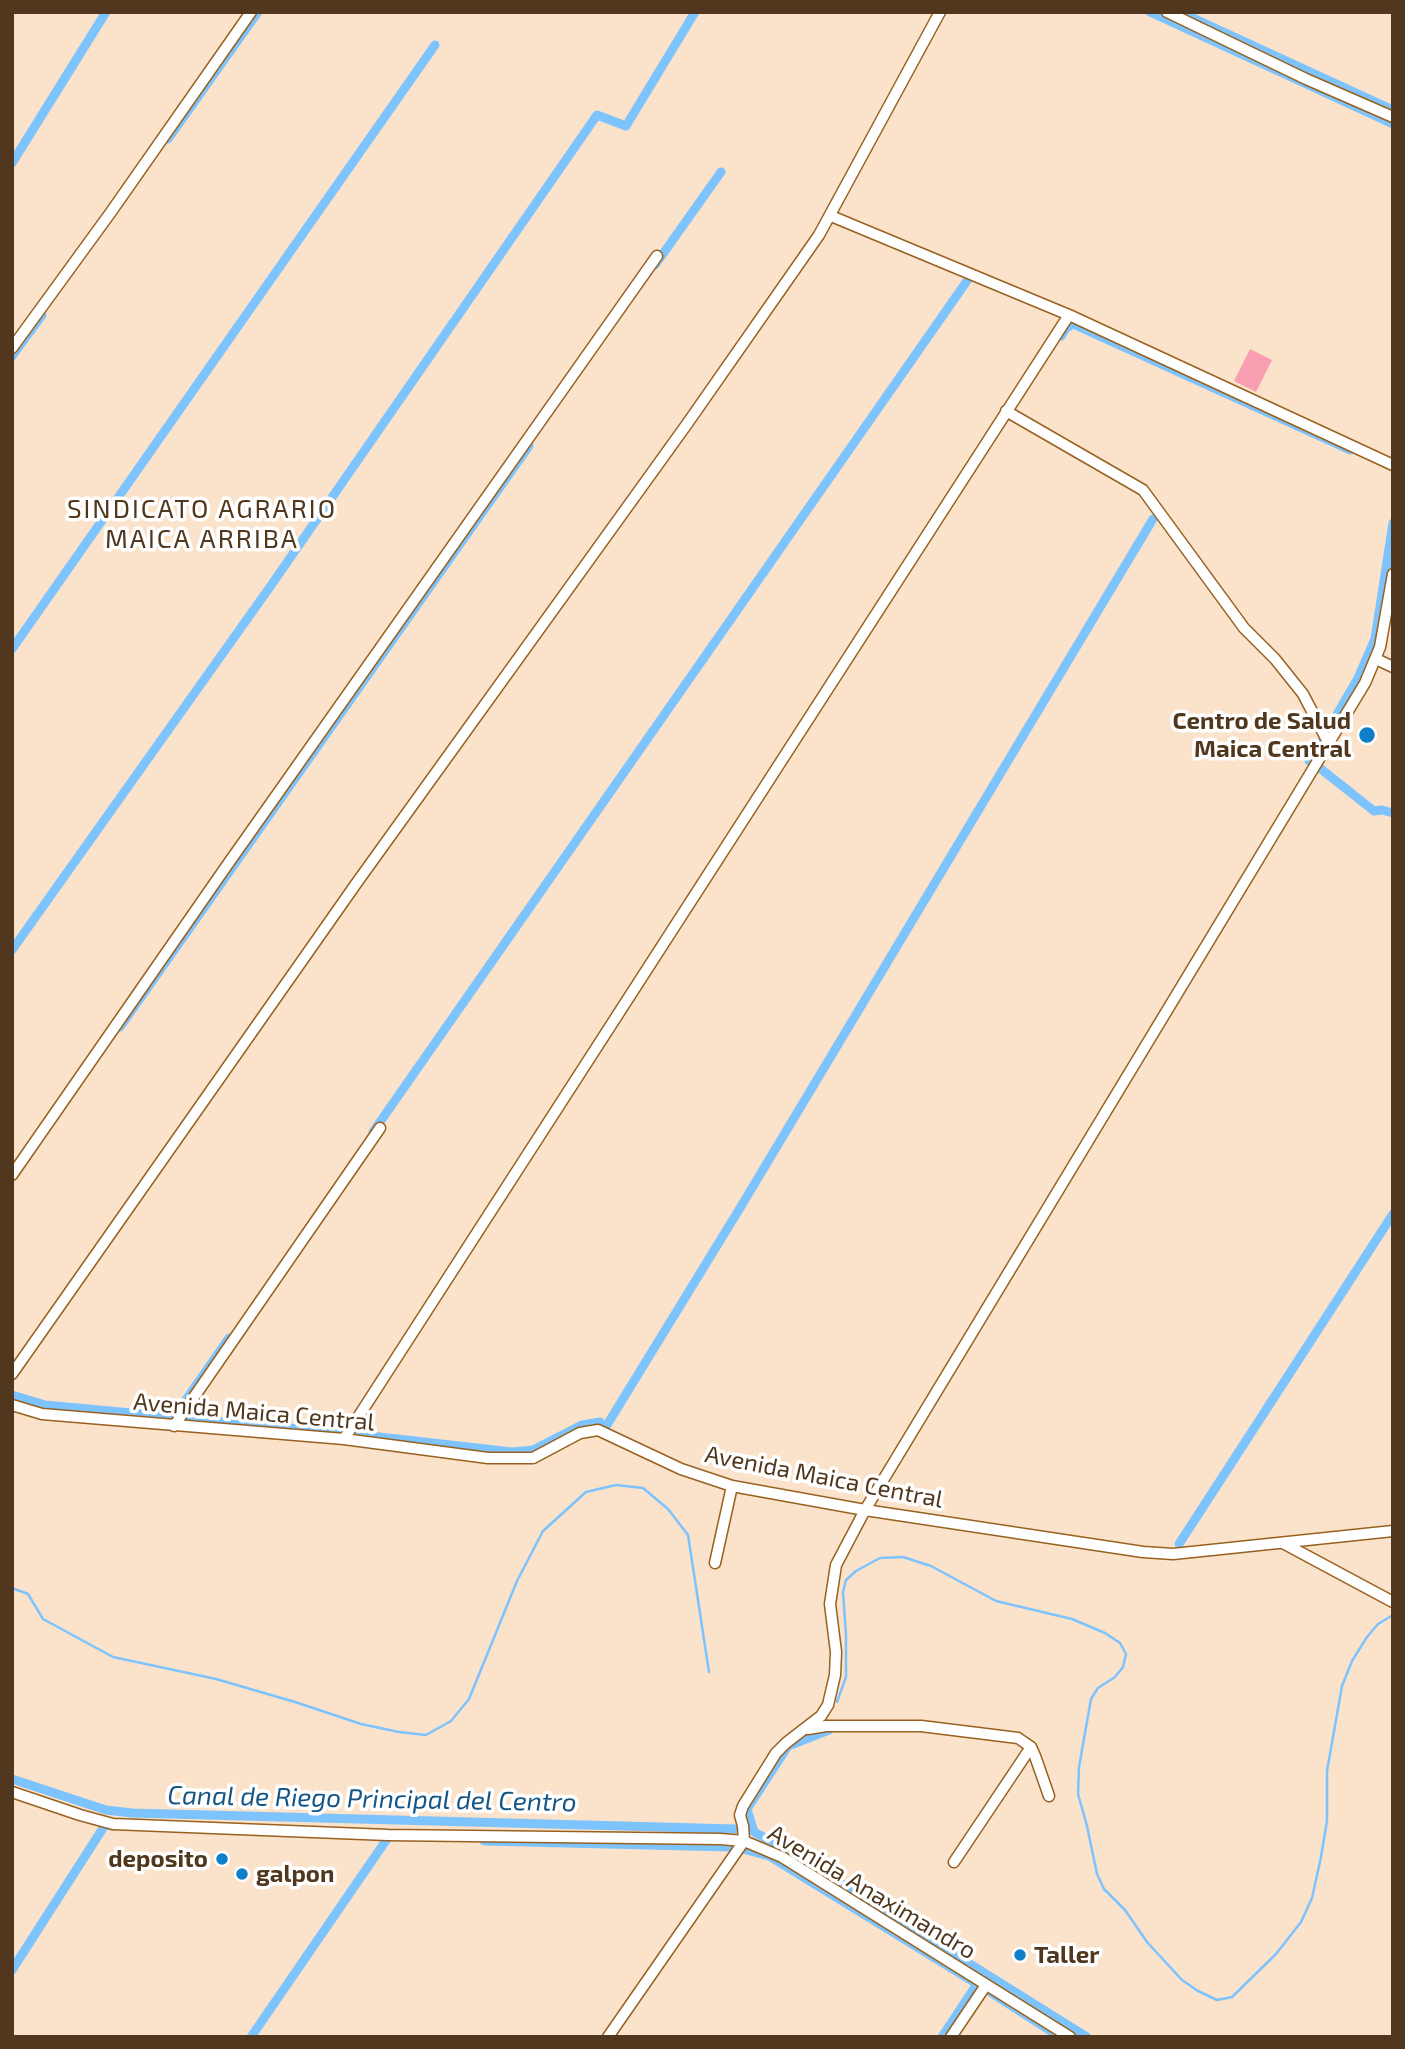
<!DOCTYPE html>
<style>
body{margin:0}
#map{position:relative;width:1405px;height:2049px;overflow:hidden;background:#fbe2ca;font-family:"Exo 2",sans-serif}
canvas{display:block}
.frame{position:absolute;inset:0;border:14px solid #50371d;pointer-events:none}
</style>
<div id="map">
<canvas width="1405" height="2049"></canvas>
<div class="frame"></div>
</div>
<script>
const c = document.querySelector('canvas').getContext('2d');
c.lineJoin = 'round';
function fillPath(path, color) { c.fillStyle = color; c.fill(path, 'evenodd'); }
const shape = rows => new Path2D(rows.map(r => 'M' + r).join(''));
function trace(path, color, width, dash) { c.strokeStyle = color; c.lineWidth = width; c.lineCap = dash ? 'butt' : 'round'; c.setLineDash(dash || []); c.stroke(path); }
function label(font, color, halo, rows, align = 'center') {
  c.font = font + ' "Exo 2",sans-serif'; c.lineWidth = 7; c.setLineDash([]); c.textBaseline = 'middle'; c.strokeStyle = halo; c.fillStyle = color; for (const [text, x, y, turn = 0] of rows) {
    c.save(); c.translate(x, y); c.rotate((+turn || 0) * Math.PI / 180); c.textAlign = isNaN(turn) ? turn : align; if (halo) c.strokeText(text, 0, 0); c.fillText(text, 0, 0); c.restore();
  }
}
const green = shape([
 [1250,349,1272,360,1256,392,1234,381]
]);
const stream = shape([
 [12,1588,28,1594,43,1619,113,1657,216,1679,295,1702,361,1724,399,1732,426,1735,451,1721,469,1699,517,1581,543,1531,586,1492,616,1485,643,1488,668,1509,688,1535,709,1672],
 [837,1702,846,1677,846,1635,843,1592,846,1580,856,1571,880,1558,903,1557,931,1566,996,1601,1072,1619,1105,1633,1120,1643,1126,1654,1123,1667,1115,1677,1098,1688,1091,1699,1079,1767,1078,1794,1087,1826,1097,1874,1104,1889,1125,1910,1147,1942,1182,1980,1198,1991,1217,2000,1232,1997,1276,1954,1301,1922,1312,1898,1321,1857,1327,1821,1327,1771,1342,1686,1352,1661,1367,1637,1378,1624,1393,1615]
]);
const canal = shape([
 [1150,12,1393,124],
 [1180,12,1393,110],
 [168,139,258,12],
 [12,163,106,12],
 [655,265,721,172],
 [1061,336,1066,328,1073,324,1350,450],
 [12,356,42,315],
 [12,649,435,45],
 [1328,730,1358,678,1375,639,1393,523],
 [1309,761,1320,743],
 [1321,769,1374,811,1382,810,1393,813],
 [12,950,272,584,597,115,626,126,695,12],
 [120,1027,529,446],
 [373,1132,969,278],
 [12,1395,45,1405,175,1417],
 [174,1417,229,1338],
 [185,1418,340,1433],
 [359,1424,353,1434,512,1452,533,1450,582,1425,600,1422],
 [607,1425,740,1208,1153,519],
 [1179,1544,1393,1214],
 [829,1730,788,1746,747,1809,754,1832,791,1852,1087,2037],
 [12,1779,106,1810,132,1813,736,1829],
 [484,1841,730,1847],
 [743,1849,769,1856,977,1984,942,2037],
 [12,1970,105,1825,113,1826],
 [990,1992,1060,2037],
 [251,2037,387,1839]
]);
const minor = shape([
 [1167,12,1306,79,1393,117],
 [831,216,1069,315,1393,465],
 [12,348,111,212,251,12],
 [1006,411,1143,490,1244,628,1275,659,1303,694,1329,744],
 [1376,659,1393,667],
 [12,1175,223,871,657,256],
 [12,1374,358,881,687,424,819,235,940,12],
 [12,1405,42,1414,344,1439,488,1458,533,1458,580,1433,598,1430,681,1469,732,1486,865,1510,1143,1552,1173,1554,1393,1531],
 [174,1426,380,1128],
 [344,1439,1069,315],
 [1283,1543,1393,1602],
 [715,1563,732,1486],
 [808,1729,826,1726,921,1726,1018,1738,1031,1747,1035,1756,1049,1796],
 [12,1792,80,1815,113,1824,388,1835,720,1839,744,1841,782,1857,1070,2037],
 [954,1862,1031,1747],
 [608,2037,744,1841,743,1826,740,1815,743,1806,776,1753,786,1743,821,1716,828,1705,835,1675,836,1652,830,1604,836,1565,865,1510,1365,683,1380,647,1393,574],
 [951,2037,986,1985]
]);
const markers = [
 [1367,735,9,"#0e7fc9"],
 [222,1859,7,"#0e7fc9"],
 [242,1874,7,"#0e7fc9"],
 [1020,1955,7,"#0e7fc9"]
];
const poiNames = [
 ["Centro de Salud",1351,721],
 ["Maica Central",1351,749],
 ["deposito",208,1859],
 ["galpon",256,1874,"left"],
 ["Taller",1034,1955,"left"]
];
const streetNames = [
 ["Avenida Maica Central",254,1412,5],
 ["Avenida Maica Central",824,1477,11],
 ["Avenida Anaximandro",872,1892,31]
];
const neighbourhoodNames = [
 ["SINDICATO AGRARIO",202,509],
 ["MAICA ARRIBA",202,539]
];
const waterNames = [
 ["Canal de Riego Principal del Centro",372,1799,1]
];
fillPath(green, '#f99fb2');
trace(stream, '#7dc3fe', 2.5);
trace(canal, '#7dc3fe', 9);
trace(minor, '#98611f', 13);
trace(minor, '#fff', 10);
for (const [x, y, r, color] of markers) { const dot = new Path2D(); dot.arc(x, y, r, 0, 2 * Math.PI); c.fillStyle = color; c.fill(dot); trace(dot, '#fff', 2.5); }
label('bold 24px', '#50371d', '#fff', poiNames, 'right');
label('24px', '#50371d', '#fff', streetNames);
c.letterSpacing = '2px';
label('26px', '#50371d', '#fff', neighbourhoodNames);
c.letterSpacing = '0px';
label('italic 26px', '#145585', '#fff', waterNames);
</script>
